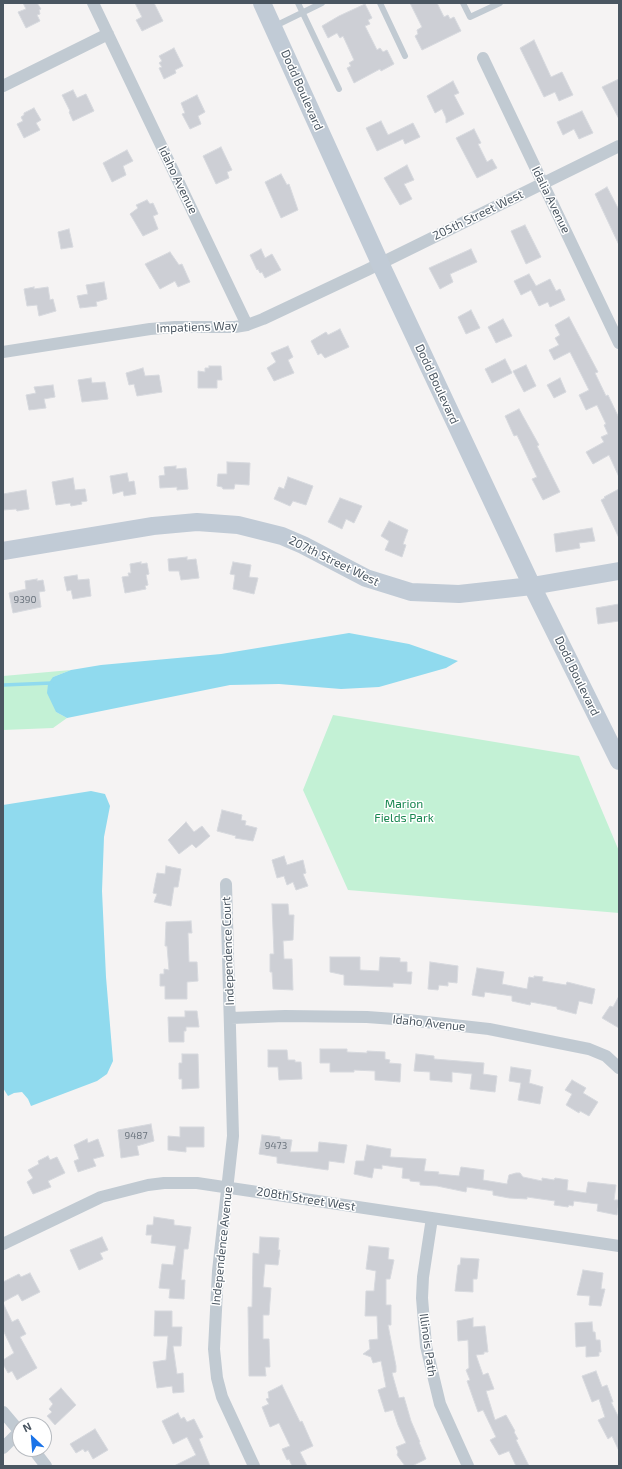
<!DOCTYPE html>
<style>
body{margin:0}
#map{position:relative;width:622px;height:1469px;overflow:hidden;background:#f5f3f3;font-family:"Exo 2",sans-serif}
canvas{display:block}
.frame{position:absolute;inset:0;border:4px solid #4a5661;pointer-events:none}
.north{position:absolute;left:12px;top:1417px;width:40px;height:40px;box-sizing:border-box;background:#fff;border:1px solid #b7bbc0;border-radius:50%;rotate:334deg;font-size:11px;font-weight:700;line-height:16px;text-align:center;color:#4a5661}
.north::after{content:'';display:block;margin:auto;width:14px;height:18px;background:#1a73e8;clip-path:polygon(50% 0,100% 100%,50% 72%,0 100%)}
</style>
<div id="map">
<canvas width="622" height="1469"></canvas>
<div class="frame"></div>
<div class="north">N</div>
</div>
<script>
const c = document.querySelector('canvas').getContext('2d');
c.lineJoin = 'round';
function fillPath(path, color) { c.fillStyle = color; c.fill(path, 'evenodd'); }
const shape = rows => new Path2D(rows.map(r => 'M' + r).join(''));
function trace(path, color, width, dash) { c.strokeStyle = color; c.lineWidth = width; c.lineCap = dash ? 'butt' : 'round'; c.setLineDash(dash || []); c.stroke(path); }
function label(font, color, halo, rows, align = 'center') {
  c.font = font + ' "Exo 2",sans-serif'; c.lineWidth = 3; c.setLineDash([]); c.textBaseline = 'middle'; c.strokeStyle = halo; c.fillStyle = color; for (const [text, x, y, turn = 0] of rows) {
    c.save(); c.translate(x, y); c.rotate((+turn || 0) * Math.PI / 180); c.textAlign = isNaN(turn) ? turn : align; if (halo) c.strokeText(text, 0, 0); c.fillText(text, 0, 0); c.restore();
  }
}
const green = shape([
 [71,670,53,677,56,712,67,718,53,728,3,730,3,676],
 [333,715,579,756,619,851,619,913,348,890,303,790]
]);
const water = shape([
 [349,633,409,644,458,661,446,668,379,687,341,689,279,684,230,685,67,718,56,712,47,693,48,684,53,677,71,670,101,665,221,654],
 [91,791,105,794,110,806,104,837,102,891,106,977,113,1061,107,1074,97,1081,31,1106,28,1099,22,1092,14,1093,8,1096,3,1088,3,805]
]);
const stream = shape([
 [3,685,52,683]
]);
const building = shape([
 [23,3,37,3,41,9,39,10,40,14,37,15,40,21,26,28,18,12,26,9,23,3],
 [135,3,154,3,163,21,142,31,136,20,142,17,135,3],
 [410,3,437,3,444,17,448,15,450,19,454,17,461,31,422,50,415,36,418,34,417,30,422,27,410,3],
 [365,4,372,18,368,20,370,24,365,26,377,50,380,48,383,52,387,50,394,64,381,71,380,69,354,83,347,68,351,66,349,63,354,60,343,36,340,38,337,33,328,38,322,26,339,16,365,4],
 [534,40,551,77,562,72,573,95,559,101,555,92,544,97,520,48,534,40],
 [174,48,183,66,175,70,176,73,164,79,159,68,162,67,159,63,162,61,159,56,174,48],
 [619,79,619,119,602,87,619,79],
 [453,81,459,93,454,95,464,114,446,123,446,118,442,109,435,113,427,96,453,81],
 [73,90,77,98,86,94,94,111,73,121,69,112,70,111,62,95,73,90],
 [197,95,205,112,198,116,201,124,190,129,182,114,185,113,181,103,197,95],
 [34,108,41,120,36,123,40,130,24,138,17,124,23,121,21,117,24,115,24,113,34,108],
 [582,111,593,133,579,139,574,129,563,135,557,122,582,111],
 [381,121,388,135,413,123,420,137,405,144,403,139,377,151,366,128,381,121],
 [474,129,481,143,478,144,487,162,492,159,497,168,477,178,456,138,474,129],
 [221,147,232,170,227,172,229,178,216,184,203,156,221,147],
 [127,150,133,161,123,166,126,175,112,182,103,163,127,150],
 [407,165,414,180,404,184,412,199,400,205,384,178,407,165],
 [281,174,287,185,289,184,298,210,281,218,265,182,281,174],
 [607,187,619,210,619,245,595,194,607,187],
 [147,200,150,204,153,203,158,214,153,216,158,229,143,236,130,214,138,208,136,205,147,200],
 [525,225,541,257,526,264,511,231,525,225],
 [69,229,73,247,61,249,58,232,69,229],
 [261,249,265,258,272,254,281,270,265,278,262,272,260,273,258,269,257,270,250,255,261,249],
 [471,249,477,262,450,274,453,282,440,289,429,268,471,249],
 [170,252,179,265,182,264,190,282,178,287,175,281,160,289,145,264,170,252],
 [529,274,536,286,550,279,556,291,560,289,565,300,550,307,548,302,539,306,531,290,521,295,514,281,529,274],
 [104,282,107,299,96,302,97,306,80,308,77,296,88,294,86,285,104,282],
 [34,287,34,289,48,287,50,300,53,299,56,311,39,316,37,305,27,306,24,289,34,287],
 [471,310,480,328,466,334,458,317,471,310],
 [569,317,598,372,595,373,606,396,608,395,619,418,619,477,609,455,593,464,586,452,604,442,601,437,608,434,604,425,606,424,597,405,586,410,579,395,589,390,570,352,554,360,549,350,559,345,555,338,560,335,555,325,569,317],
 [503,319,512,336,496,343,488,327,503,319],
 [340,329,349,347,325,358,321,353,318,355,311,341,326,332,328,335,340,329],
 [288,346,293,357,288,360,294,373,274,381,267,368,276,362,271,353,288,346],
 [505,359,512,373,492,383,485,369,505,359],
 [526,365,536,386,524,392,513,371,526,365],
 [209,366,221,366,222,380,217,380,217,388,198,388,198,371,205,372,205,368,209,368,209,366],
 [143,368,145,376,159,375,162,392,137,396,134,384,129,385,126,373,143,368],
 [91,378,92,383,105,382,108,399,82,402,78,380,91,378],
 [560,378,566,392,554,398,547,385,560,378],
 [53,385,55,397,44,399,46,408,29,410,26,395,36,393,34,387,53,385],
 [519,409,539,445,537,446,560,492,543,500,532,479,537,477,517,435,514,436,505,416,519,409],
 [227,462,250,463,249,485,235,484,234,489,223,489,222,487,217,486,218,474,227,474,227,462],
 [176,466,176,469,186,468,188,489,177,490,177,487,160,488,159,476,165,475,164,467,176,466],
 [127,473,129,482,134,481,136,494,124,496,123,491,113,494,110,476,127,473],
 [288,477,313,486,306,505,293,501,290,506,274,499,279,487,284,489,288,477],
 [73,478,75,490,85,489,87,501,81,502,82,504,71,506,70,503,56,505,52,482,73,478],
 [619,489,619,538,601,500,605,498,604,497,619,489],
 [26,490,29,509,17,511,16,509,3,510,3,494,26,490],
 [340,498,362,506,354,523,346,519,342,529,328,522,340,498],
 [389,521,408,530,403,544,406,545,402,557,385,550,389,541,381,536,389,521],
 [592,528,595,541,579,543,580,548,556,552,554,534,592,528],
 [187,557,187,560,196,559,199,578,181,580,179,571,169,571,168,559,187,557],
 [141,562,141,564,147,563,149,574,146,575,148,585,145,586,146,589,125,593,122,577,129,576,128,573,131,573,130,564,141,562],
 [233,562,251,565,249,577,258,578,254,594,233,589,235,575,230,574,233,562],
 [77,575,78,580,89,579,91,596,73,599,71,590,67,591,64,577,77,575],
 [37,579,37,581,43,580,45,591,39,592,41,607,13,613,9,593,26,589,25,581,37,579],
 [619,604,619,621,598,624,596,608,619,604],
 [222,810,242,815,241,820,246,821,245,825,257,828,253,841,235,838,236,836,217,831,222,810],
 [186,822,194,832,202,826,210,836,196,848,192,844,179,854,168,840,186,822],
 [284,856,287,865,303,860,306,873,303,874,308,886,296,890,293,882,287,885,284,876,277,878,272,860,284,856],
 [166,866,181,869,178,887,174,887,171,906,154,902,157,894,153,893,157,873,165,874,166,866],
 [272,904,288,904,289,915,294,915,293,940,283,941,284,959,292,959,293,990,273,989,272,972,270,972,270,954,274,954,272,904],
 [191,921,192,933,188,933,189,962,197,962,198,981,187,982,187,999,165,999,165,986,160,986,160,974,164,974,164,969,169,970,167,946,165,946,166,922,191,921],
 [330,957,360,957,360,970,379,971,380,957,400,958,400,962,407,962,407,972,412,972,411,984,393,983,393,987,344,985,344,975,330,972,330,957],
 [430,962,458,966,457,983,448,982,448,986,439,985,438,990,428,989,430,962],
 [477,968,504,972,502,984,527,989,529,977,534,978,534,976,543,977,542,981,566,985,567,982,595,989,592,1004,579,1001,576,1014,557,1009,557,1007,531,1002,530,1005,512,1001,512,996,485,992,484,997,472,995,477,968],
 [619,996,619,1028,602,1018,610,1006,613,1007,619,996],
 [185,1011,197,1011,199,1027,186,1027,186,1031,184,1031,184,1042,169,1042,168,1017,185,1017,185,1011],
 [320,1049,347,1049,347,1052,367,1053,367,1051,385,1052,385,1059,390,1060,389,1063,401,1064,400,1082,375,1080,375,1071,354,1070,354,1072,330,1072,330,1063,320,1063,320,1049],
 [268,1050,287,1050,288,1060,295,1060,295,1062,301,1062,302,1079,279,1080,278,1067,268,1067,268,1050],
 [182,1054,198,1054,199,1088,182,1089,182,1079,179,1079,179,1063,182,1063,182,1054],
 [416,1054,434,1056,434,1059,484,1063,483,1074,497,1076,495,1092,470,1089,472,1074,452,1072,452,1082,430,1080,430,1072,414,1071,416,1054],
 [511,1067,531,1070,529,1083,543,1087,540,1104,518,1100,521,1083,509,1081,511,1067],
 [572,1080,586,1088,583,1093,598,1102,589,1116,580,1111,579,1113,566,1105,572,1094,565,1090,572,1080],
 [151,1124,154,1141,137,1146,139,1155,121,1158,118,1130,151,1124],
 [180,1127,204,1127,204,1147,186,1147,186,1152,168,1150,168,1136,180,1137,180,1127],
 [262,1135,280,1137,280,1139,292,1140,290,1152,318,1152,319,1142,347,1145,344,1163,329,1161,328,1170,277,1163,277,1157,259,1154,262,1135],
 [87,1139,88,1143,98,1139,104,1156,93,1159,96,1166,78,1172,74,1161,79,1159,74,1145,87,1139],
 [367,1145,391,1149,390,1157,426,1159,424,1171,439,1172,438,1174,459,1176,461,1167,484,1170,483,1180,507,1184,509,1175,516,1173,520,1173,523,1177,542,1181,542,1178,554,1180,555,1178,568,1180,567,1190,586,1193,588,1182,616,1185,614,1200,619,1200,617,1215,597,1211,598,1204,574,1201,573,1206,569,1205,568,1207,554,1205,555,1201,527,1197,527,1199,509,1198,493,1195,493,1191,467,1187,466,1192,437,1186,420,1185,420,1182,410,1181,410,1179,402,1178,403,1168,382,1165,382,1169,374,1168,372,1178,354,1174,356,1161,364,1161,367,1145],
 [48,1156,50,1160,57,1157,65,1173,48,1181,51,1187,33,1194,27,1182,33,1178,28,1170,39,1164,38,1161,48,1156],
 [154,1217,174,1220,174,1225,191,1227,188,1249,184,1249,181,1280,185,1280,184,1299,169,1298,170,1289,159,1288,162,1264,173,1265,176,1246,151,1243,152,1235,146,1235,147,1225,153,1225,154,1217],
 [102,1237,108,1250,100,1253,103,1259,79,1270,70,1250,102,1237],
 [260,1237,279,1238,278,1250,280,1250,278,1265,265,1264,263,1287,271,1288,269,1315,263,1315,263,1339,269,1339,270,1367,265,1367,266,1376,249,1376,248,1307,252,1307,253,1253,259,1254,260,1237],
 [369,1246,389,1248,388,1259,394,1260,390,1279,386,1279,386,1305,391,1305,391,1325,388,1325,396,1366,396,1372,392,1373,399,1398,404,1397,411,1421,420,1442,419,1442,426,1459,412,1466,405,1466,397,1455,398,1452,396,1447,406,1443,398,1425,393,1410,385,1412,378,1390,386,1387,381,1361,373,1363,371,1357,363,1354,370,1349,369,1340,378,1339,377,1316,365,1316,366,1291,374,1291,376,1271,366,1269,369,1246],
 [461,1258,479,1259,477,1279,473,1279,473,1292,455,1291,458,1265,460,1265,461,1258],
 [583,1270,603,1273,601,1289,605,1289,601,1306,589,1305,590,1296,577,1295,583,1270],
 [30,1273,40,1292,22,1301,18,1294,3,1302,3,1282,19,1274,21,1277,30,1273],
 [3,1303,12,1322,18,1319,26,1334,20,1337,37,1368,17,1380,12,1371,8,1373,3,1364,3,1360,14,1353,3,1330,3,1303],
 [155,1311,172,1311,172,1327,182,1327,181,1346,173,1346,177,1374,183,1373,184,1392,173,1393,172,1386,157,1388,153,1362,166,1360,168,1336,154,1336,155,1311],
 [473,1318,473,1327,485,1326,488,1352,484,1352,484,1354,476,1355,483,1375,488,1373,494,1389,486,1391,495,1420,506,1415,515,1431,514,1432,518,1439,516,1440,529,1466,516,1466,509,1451,499,1455,490,1440,496,1437,483,1410,478,1412,467,1381,470,1380,466,1370,469,1368,468,1340,458,1341,457,1321,473,1318],
 [592,1322,593,1332,595,1332,596,1340,600,1340,601,1352,599,1352,599,1356,586,1357,586,1346,576,1347,575,1323,592,1322],
 [596,1371,602,1387,607,1385,613,1402,611,1402,619,1418,619,1451,612,1436,608,1439,598,1420,605,1417,599,1399,592,1402,582,1376,596,1371],
 [282,1385,300,1422,302,1421,313,1446,300,1452,307,1466,292,1466,289,1459,287,1460,282,1449,290,1446,279,1423,270,1427,262,1407,269,1404,266,1399,269,1398,268,1392,282,1385],
 [61,1388,76,1405,55,1425,47,1416,52,1412,49,1409,53,1404,49,1399,61,1388],
 [178,1413,181,1419,184,1417,187,1422,194,1419,203,1437,199,1439,210,1466,174,1466,196,1455,187,1437,173,1444,162,1421,178,1413],
 [95,1429,108,1450,93,1459,88,1450,85,1452,83,1449,76,1453,70,1444,95,1429]
]);
const lane = shape([
 [298,3,339,89],
 [380,3,405,56],
 [463,3,470,17,500,3],
 [275,26,322,3]
]);
const street = shape([
 [93,3,247,325],
 [483,58,619,343],
 [3,86,108,34],
 [3,352,150,329,175,327,235,327,247,325,263,319,367,270,619,146],
 [226,884,233,1136,218,1271,214,1349,217,1378,222,1397,254,1466],
 [231,1018,285,1016,367,1017,408,1020,489,1029,589,1049,606,1056,619,1068],
 [432,1218,423,1277,422,1298,426,1346,440,1404,468,1466],
 [3,1244,101,1197,148,1185,164,1183,197,1183,619,1246],
 [3,1412,20,1432],
 [3,1448,20,1431],
 [33,1449,46,1466]
]);
const secondary = shape([
 [262,3,380,263,532,586,619,761],
 [3,551,153,526,197,522,238,525,282,536,303,545,366,578,411,592,459,594,532,586,619,571]
]);
const numberNames = [
 ["9390",25,600],
 ["9487",136,1136],
 ["9473",276,1146]
];
const streetNames = [
 ["Dodd Boulevard",302,90,66],
 ["Idaho Avenue",178,180,64],
 ["Idalia Avenue",551,200,64],
 ["205th Street West",478,215,-26],
 ["Impatiens Way",197,327,-2],
 ["Dodd Boulevard",437,384,65],
 ["207th Street West",334,561,26],
 ["Dodd Boulevard",577,676,64],
 ["Independence Court",228,951,-92],
 ["Idaho Avenue",429,1023,6],
 ["208th Street West",306,1199,9],
 ["Independence Avenue",222,1246,-84],
 ["Illinois Path",428,1345,82]
];
const parkNames = [
 ["Marion",404,804],
 ["Fields Park",404,818]
];
fillPath(green, '#c3f1d5');
fillPath(water, '#90daee');
trace(stream, '#90daee', 3.5);
fillPath(building, '#cdcfd5');
trace(building, '#d7d9de', 1);
trace(lane, '#c1cad2', 6);
trace(street, '#c1cad2', 12);
trace(secondary, '#c1cbd6', 18);
label('10px', '#6b747e', null, numberNames);
label('12px', '#4a5661', '#fff', streetNames);
label('12px', '#17864f', '#fff', parkNames);
</script>
